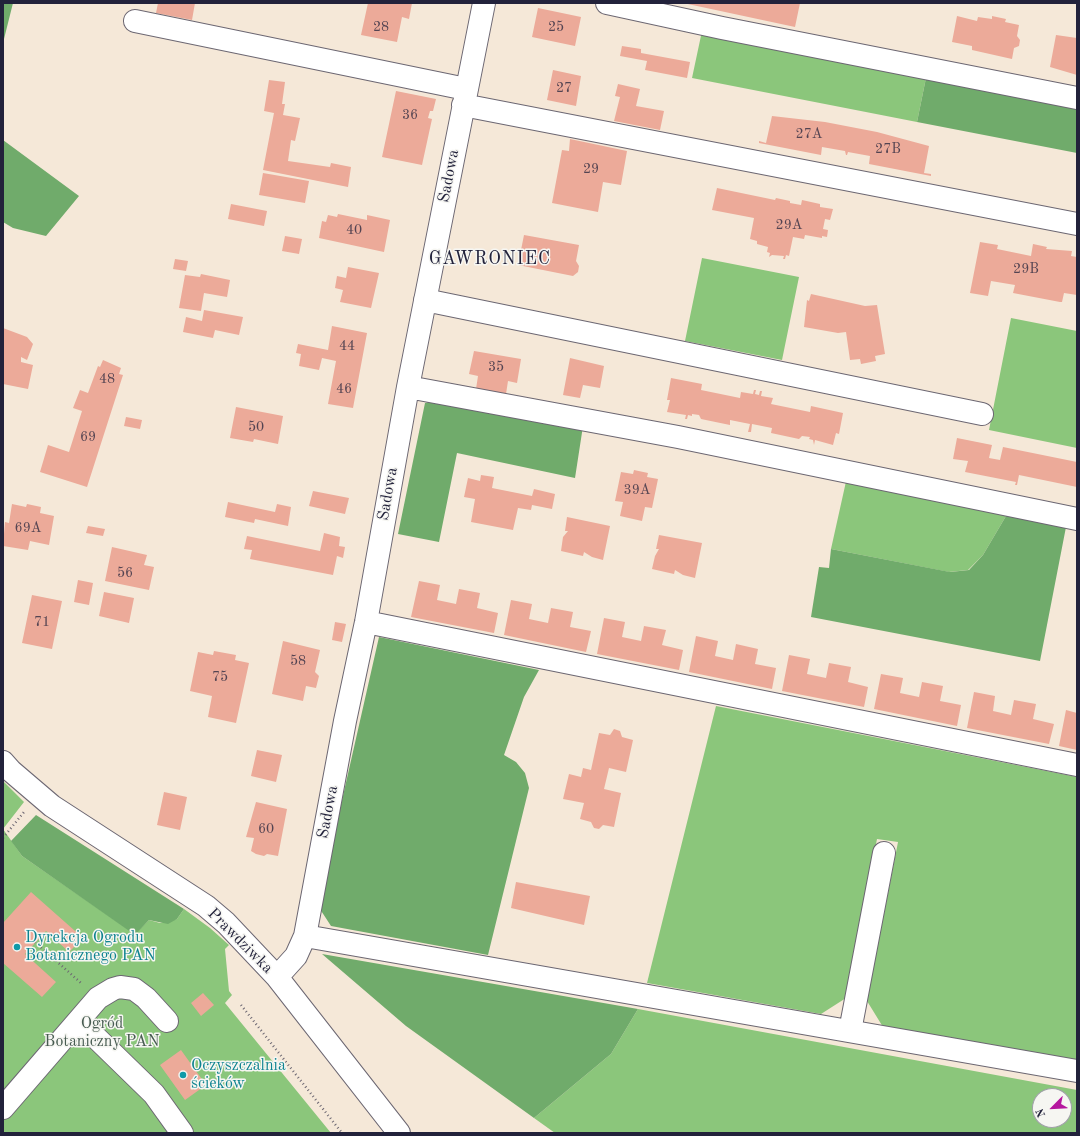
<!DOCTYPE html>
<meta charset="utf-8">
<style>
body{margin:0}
#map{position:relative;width:1080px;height:1136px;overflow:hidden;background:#f5e8d8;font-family:"Old Standard TT",serif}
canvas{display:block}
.frame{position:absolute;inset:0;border:4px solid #22223b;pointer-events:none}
.north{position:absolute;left:1032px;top:1088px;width:40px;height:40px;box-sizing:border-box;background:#f6f6f2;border:1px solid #a1a1a9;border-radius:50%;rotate:246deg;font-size:11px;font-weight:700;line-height:16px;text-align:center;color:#22223b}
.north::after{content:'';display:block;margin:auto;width:14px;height:18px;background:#b5179e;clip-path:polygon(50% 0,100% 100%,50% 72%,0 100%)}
</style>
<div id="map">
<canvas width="1080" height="1136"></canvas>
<div class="frame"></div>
<div class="north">N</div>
</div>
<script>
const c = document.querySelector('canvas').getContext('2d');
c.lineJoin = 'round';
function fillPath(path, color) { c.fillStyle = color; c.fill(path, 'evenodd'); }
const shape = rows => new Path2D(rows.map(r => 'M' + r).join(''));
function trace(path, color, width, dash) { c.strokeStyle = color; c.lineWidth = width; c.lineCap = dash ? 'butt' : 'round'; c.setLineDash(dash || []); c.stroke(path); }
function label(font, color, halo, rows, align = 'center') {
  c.font = font + ' "Old Standard TT",serif'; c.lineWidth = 3; c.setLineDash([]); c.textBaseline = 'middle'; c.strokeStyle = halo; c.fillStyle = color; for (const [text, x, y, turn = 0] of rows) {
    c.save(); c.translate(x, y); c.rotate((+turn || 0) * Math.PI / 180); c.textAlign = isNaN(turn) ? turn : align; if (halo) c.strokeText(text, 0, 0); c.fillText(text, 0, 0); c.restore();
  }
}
const green = shape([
 [702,31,927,73,917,122,692,78],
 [702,258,799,277,782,360,685,341],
 [1011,318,1077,331,1077,448,989,430],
 [847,477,1006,516,983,555,968,570,949,572,831,549],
 [716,706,1077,777,1077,1061,883,1027,867,1001,898,842,877,839,846,998,821,1014,647,983],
 [3,781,24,802,3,829],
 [3,829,22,856,135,934,149,920,160,923,177,919,184,909,210,928,229,945,225,949,229,991,232,995,225,1003,331,1133,3,1133],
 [638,1009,1077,1090,1077,1133,555,1133,534,1118,611,1054],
 [1040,1096,1064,1096,1064,1120,1040,1120]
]);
const forest = shape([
 [3,3,13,3,3,43],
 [927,73,1077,103,1077,153,917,122],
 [3,140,79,196,46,236,13,228,3,222],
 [442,399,583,426,575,478,457,453,439,542,398,534,425,403],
 [1006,516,1066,527,1040,661,811,617,819,567,829,568,831,549,950,572,969,570,983,555],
 [379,637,539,670,524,697,504,755,516,762,525,773,529,788,488,955,331,926,318,906],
 [36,815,184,909,177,919,168,924,149,920,135,935,22,856,11,841],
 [322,954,638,1009,611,1054,534,1118,406,1026]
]);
const building = shape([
 [158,3,195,3,192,20,156,13],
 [368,3,412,3,409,19,402,17,397,42,361,35],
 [683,3,800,3,795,27],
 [538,8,581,17,575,46,532,37],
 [957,16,977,21,978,17,992,19,992,16,1006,19,1005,22,1019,25,1017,36,1020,40,1019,46,1014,48,1012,59,972,50,972,46,952,42],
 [1056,35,1077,38,1077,75,1050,67],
 [622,46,641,49,641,53,690,62,687,78,645,70,647,61,620,56],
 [553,70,581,76,576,106,547,100],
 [269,80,285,82,282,104,285,104,283,115,300,118,295,141,291,140,288,161,330,167,331,163,351,167,348,187,263,170,274,113,264,111],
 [618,84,640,89,636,106,664,111,660,130,614,121,620,97,615,96],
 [396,91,436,99,433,111,430,111,428,118,432,119,422,165,382,157],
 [772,116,825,122,877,132,929,146,924,173,931,174,931,176,869,164,870,156,848,152,847,155,846,155,845,151,822,147,821,155,759,143,759,141,766,143],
 [570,139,627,151,621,185,603,182,598,212,552,203,562,150,569,151],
 [263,173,309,181,305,203,259,195],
 [717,188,775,200,776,198,790,201,790,203,801,205,802,200,820,204,820,207,833,209,830,220,825,219,823,229,828,230,827,237,822,236,822,238,805,235,804,239,793,237,789,256,786,255,785,259,783,259,784,256,772,255,769,257,770,253,767,252,768,247,757,244,757,241,750,239,754,218,712,210],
 [231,204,267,211,264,226,228,219],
 [338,214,367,220,367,215,390,220,384,252,319,238,322,221,326,222,328,215,337,217],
 [524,235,579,245,576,261,579,266,578,272,573,276,518,265],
 [285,236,302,239,299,254,282,251],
 [980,242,998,245,997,249,1031,256,1033,244,1047,247,1046,249,1072,251,1071,256,1077,257,1077,295,1064,293,1062,302,1060,302,1013,293,1015,285,991,281,988,296,970,293],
 [175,259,188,261,186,271,173,269],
 [348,267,379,273,371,308,340,302,343,290,335,288,337,276,346,278],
 [201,274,230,280,227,297,204,293,201,311,179,308,185,275,200,277],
 [811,294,865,306,877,305,885,354,875,356,876,361,861,364,860,359,850,360,846,332,838,333,804,327,807,300,809,301],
 [204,310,243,317,239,335,215,330,213,338,183,332,186,317,202,321],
 [332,326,367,333,353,408,328,404,336,361,322,358,319,370,299,366,301,354,296,353,298,344,328,350],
 [3,328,27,337,33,344,27,360,21,357,21,362,33,365,28,389,3,384],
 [474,351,521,359,517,383,508,381,506,394,476,389,478,376,469,374],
 [570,358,604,366,600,388,583,385,580,398,563,395],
 [103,360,121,368,119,374,123,375,87,487,40,472,48,445,69,452,82,411,73,408,80,390,88,393,98,366,100,367],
 [671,378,702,384,701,390,740,398,741,392,753,394,754,390,756,390,755,394,759,395,760,391,762,391,761,396,773,398,771,404,810,412,811,406,843,413,839,434,836,433,833,445,815,440,814,445,813,440,809,439,810,437,802,436,799,439,771,433,772,428,752,424,751,432,748,432,750,424,730,420,730,425,701,419,699,415,692,414,692,416,688,415,687,419,685,419,686,415,667,412,670,400,667,400],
 [236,407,283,416,278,444,254,439,253,442,230,438],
 [126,417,142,420,140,429,124,426],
 [957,438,992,445,989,458,1000,460,1003,447,1077,462,1077,487,1019,475,1017,485,1015,485,1016,482,965,472,968,461,953,459],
 [634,470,648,473,647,477,658,479,652,508,645,507,642,521,620,516,623,502,615,501,621,472,633,474],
 [481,475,494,477,492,488,532,496,534,489,555,494,552,509,532,505,531,510,518,508,513,530,471,522,475,499,464,497,468,478,480,481],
 [313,491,349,498,345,514,309,506],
 [228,502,275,512,277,504,291,507,288,526,255,519,254,523,225,517],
 [12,504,26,507,27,504,41,507,40,513,54,516,49,545,30,541,28,550,3,546,5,522,9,523],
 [567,517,610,526,603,560,592,557,584,552,583,556,561,551,563,537,568,531,565,531],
 [88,526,105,529,103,536,86,533],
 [324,533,340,537,339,546,345,547,343,558,337,556,333,575,250,559,252,550,244,549,247,536,320,551],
 [659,535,702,543,695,578,683,575,675,570,674,574,652,569,655,556,659,549,656,549],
 [112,547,147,555,144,565,154,567,149,590,105,581],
 [78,580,93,583,89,605,74,602],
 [419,581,440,585,437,600,456,604,459,589,480,593,477,608,498,613,494,633,411,617],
 [104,592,134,598,129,623,99,616],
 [32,595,62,601,52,649,22,643],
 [511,600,532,604,529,619,548,623,551,608,573,612,570,627,591,631,586,652,504,635],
 [604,618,625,622,622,637,641,641,644,626,666,630,662,645,683,650,679,670,597,654],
 [335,622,346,624,342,642,332,640],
 [696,636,718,641,715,656,733,660,736,644,758,649,755,664,776,668,772,689,689,672],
 [283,641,320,650,315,672,319,676,316,688,306,686,303,701,272,694],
 [214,651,236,655,235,660,249,663,236,723,208,717,212,696,190,691,198,652,213,655],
 [789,655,810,659,807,674,826,678,829,663,851,667,848,682,868,687,864,707,782,691],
 [881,674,903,678,900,693,919,697,922,682,943,686,940,701,961,705,957,726,874,709],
 [974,692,995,696,993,711,1011,715,1014,700,1036,704,1033,719,1054,724,1049,744,967,728],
 [1066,710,1077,713,1077,750,1059,746],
 [614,729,620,731,622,737,633,740,626,772,609,768,604,789,621,793,614,827,603,825,599,829,594,828,591,822,580,819,584,803,563,799,569,774,581,777,583,768,591,770,599,733,610,735],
 [257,750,282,755,276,782,251,776],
 [164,792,187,797,180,830,157,825],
 [256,802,287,809,278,856,267,854,264,856,256,854,251,851,254,838,246,837],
 [516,882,590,896,584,925,511,908],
 [31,892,83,938,69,952,46,931,25,954,56,982,42,997,3,963,3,923],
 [203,993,214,1005,201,1016,191,1003],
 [181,1050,206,1085,185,1100,160,1065]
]);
const path = shape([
 [3,838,24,812],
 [35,942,81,983],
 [241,1005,342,1133]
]);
const minor = shape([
 [607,3,722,28,1077,98],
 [135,21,466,89],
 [463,105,1077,224],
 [425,300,982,414],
 [408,387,678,437,1077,519],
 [366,622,1077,765],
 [3,762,11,771,52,806,206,906,226,923,277,977,399,1133],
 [305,936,1077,1071],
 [277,977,296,956,305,936,345,721,366,622,408,387,484,3],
 [79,1021,154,1094,182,1133],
 [850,1031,884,853],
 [3,1108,98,998,113,989,120,987,134,989,146,998,167,1021]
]);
const markers = [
 [17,947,4,"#0f9aa8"],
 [183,1075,4,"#0f9aa8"]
];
const numberNames = [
 ["28",381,27],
 ["25",556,27],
 ["27",564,88],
 ["36",410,115],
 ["27A",809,134],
 ["27B",888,149],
 ["29",591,169],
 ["29A",789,225],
 ["40",354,230],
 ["29B",1026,269],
 ["44",347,346],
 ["35",496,367],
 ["48",107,379],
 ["46",344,389],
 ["50",256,427],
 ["69",88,437],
 ["39A",637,490],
 ["69A",28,528],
 ["56",125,573],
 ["71",42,622],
 ["58",298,661],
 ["75",220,677],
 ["60",266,829]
];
const streetNames = [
 ["Sadowa",449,176,-79],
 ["Sadowa",388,494,-80],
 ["Sadowa",328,812,-79],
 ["Prawdziwka",240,941,45]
];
const cultureNames = [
 ["Dyrekcja Ogrodu",25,938],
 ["Botanicznego PAN",25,956],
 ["Oczyszczalnia",191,1066],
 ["ścieków",191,1084]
];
const parkNames = [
 ["Ogród",102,1024],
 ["Botaniczny PAN",102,1042]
];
const quarterNames = [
 ["GAWRONIEC",490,259]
];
fillPath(green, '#8bc67b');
fillPath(forest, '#70ab6b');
fillPath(building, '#ecaa99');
trace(minor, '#6c6772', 24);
trace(path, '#6c6772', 2.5, [1, 3]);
trace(minor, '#fff', 22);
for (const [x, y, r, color] of markers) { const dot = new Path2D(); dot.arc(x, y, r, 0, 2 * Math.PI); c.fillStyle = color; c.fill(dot); trace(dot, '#f6f6f2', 1.5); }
label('14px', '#544452', null, numberNames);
label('16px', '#22223b', '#f6f6f2', streetNames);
label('16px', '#0d838f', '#f6f6f2', cultureNames, 'left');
label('16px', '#475b51', '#f6f6f2', parkNames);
c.letterSpacing = '1px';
label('18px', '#22223b', '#f6f6f2', quarterNames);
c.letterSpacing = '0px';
</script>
